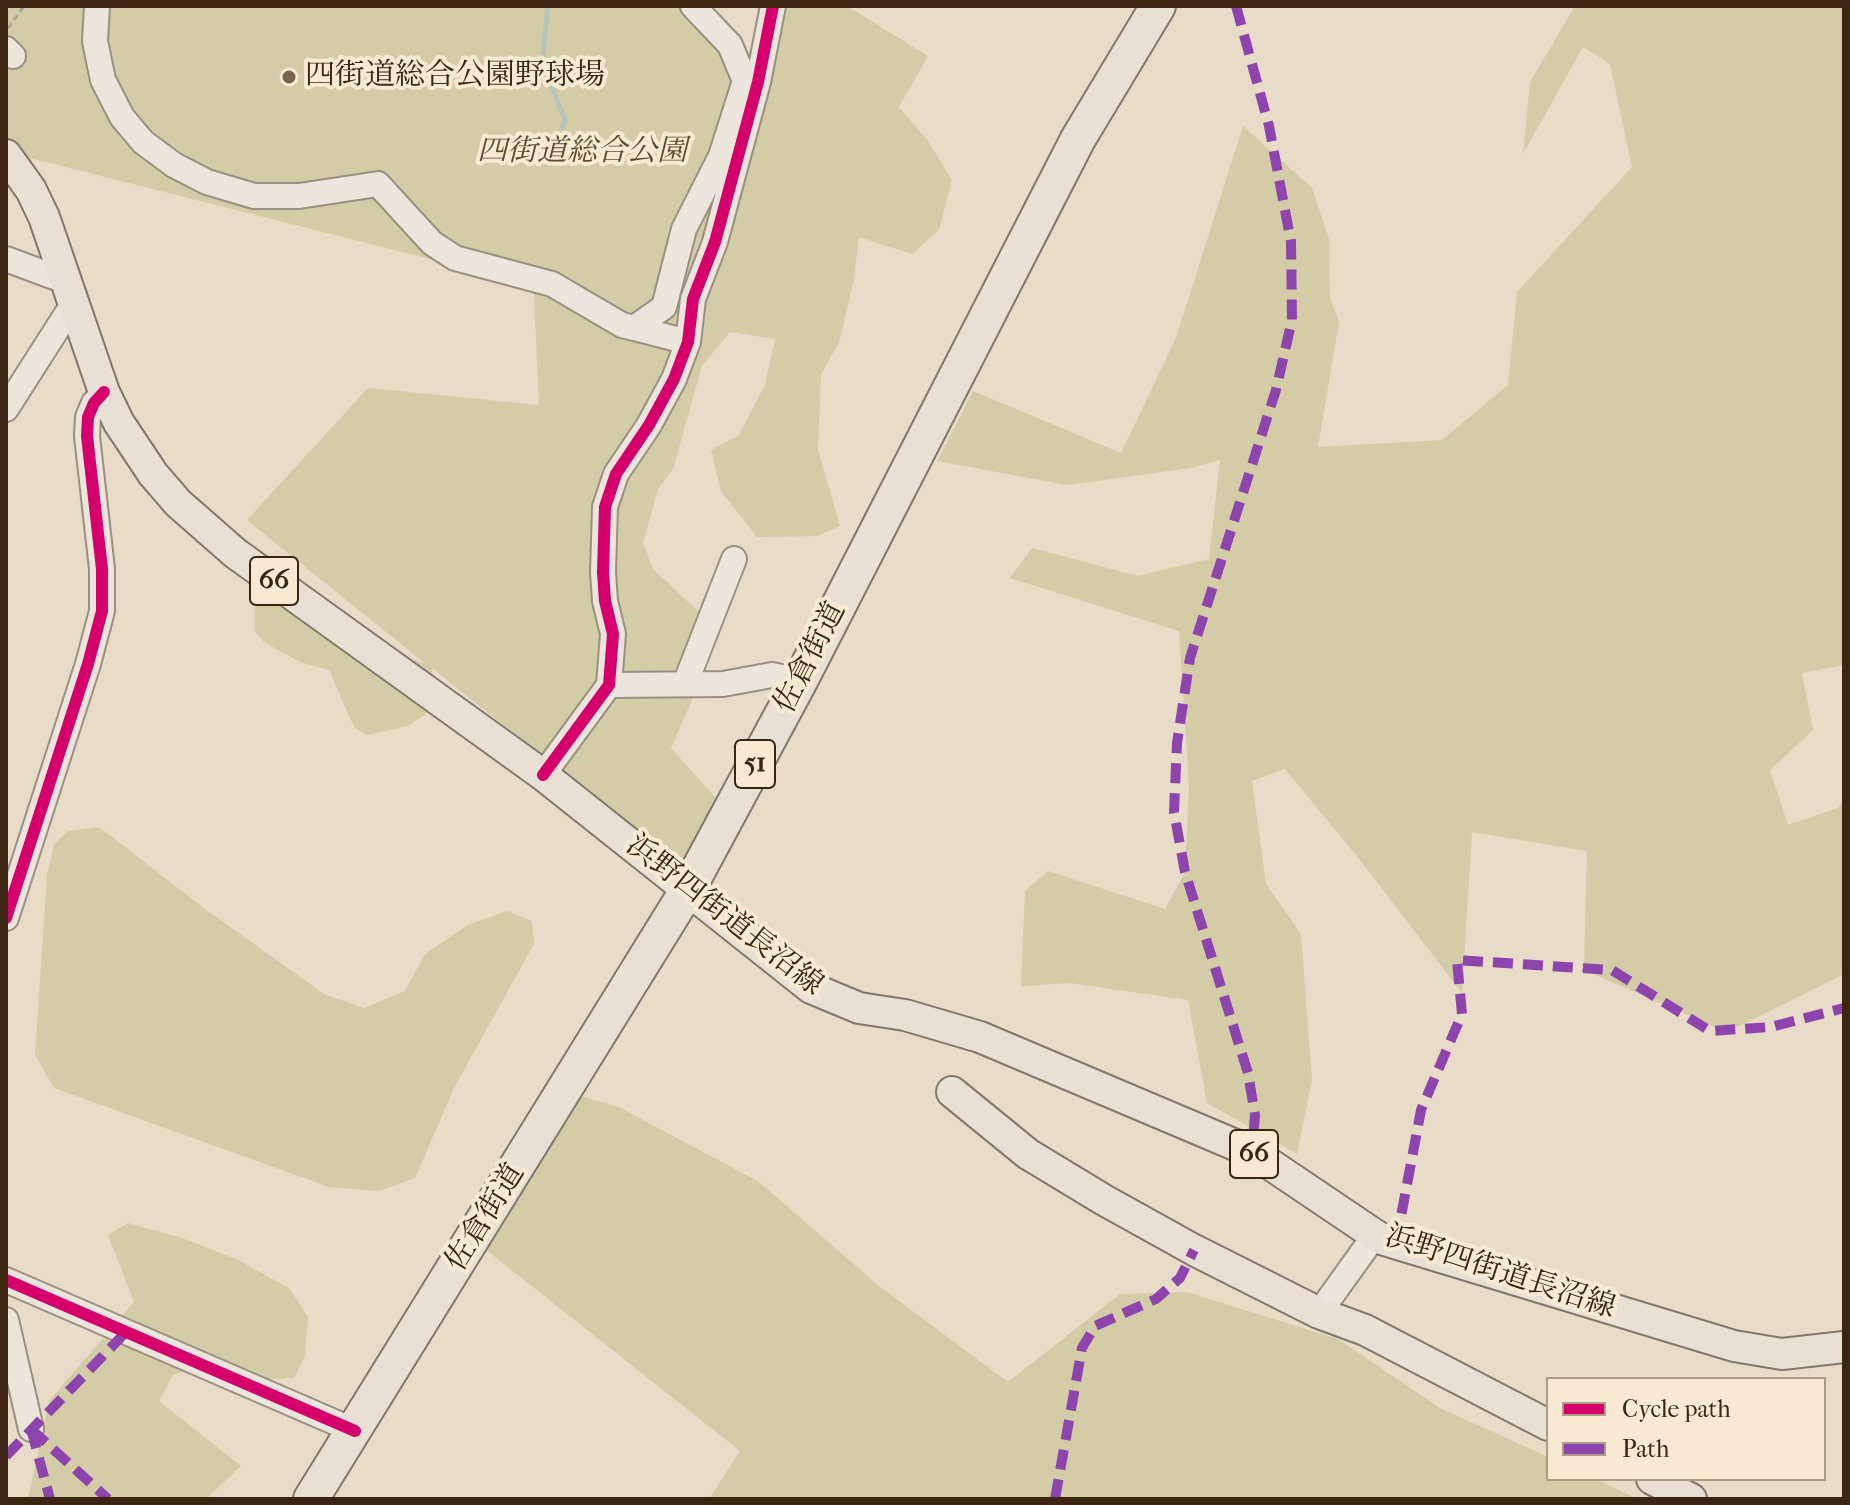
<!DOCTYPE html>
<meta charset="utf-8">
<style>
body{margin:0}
#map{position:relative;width:1850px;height:1505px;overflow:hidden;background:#e8dbc7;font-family:"IM FELL French Canon",serif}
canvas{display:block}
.frame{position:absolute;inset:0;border:8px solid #3b2411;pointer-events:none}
.legend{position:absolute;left:1546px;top:1377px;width:280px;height:104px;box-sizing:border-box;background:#f8ead2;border:2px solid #ac9b85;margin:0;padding:10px 14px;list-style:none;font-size:24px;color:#3b2411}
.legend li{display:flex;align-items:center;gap:16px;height:40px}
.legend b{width:40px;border:2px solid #ac9b85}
</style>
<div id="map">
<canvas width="1850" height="1505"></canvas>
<div class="frame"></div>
<ul class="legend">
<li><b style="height:10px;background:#d6006c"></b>Cycle path</li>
<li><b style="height:10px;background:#8e44ad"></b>Path</li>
</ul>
</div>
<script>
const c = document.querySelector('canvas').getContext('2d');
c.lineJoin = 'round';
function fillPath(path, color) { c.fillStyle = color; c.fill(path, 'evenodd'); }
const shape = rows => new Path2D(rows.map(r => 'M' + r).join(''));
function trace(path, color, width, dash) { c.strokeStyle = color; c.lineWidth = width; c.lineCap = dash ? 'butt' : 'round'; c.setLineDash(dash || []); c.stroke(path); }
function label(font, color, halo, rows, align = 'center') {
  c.font = font + ' "IM FELL French Canon","Noto Serif JP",serif'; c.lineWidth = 8; c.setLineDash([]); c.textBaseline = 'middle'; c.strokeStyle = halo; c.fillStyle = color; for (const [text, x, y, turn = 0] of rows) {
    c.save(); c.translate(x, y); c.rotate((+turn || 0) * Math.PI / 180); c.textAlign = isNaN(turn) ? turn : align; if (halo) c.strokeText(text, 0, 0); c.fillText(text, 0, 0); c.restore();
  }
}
const green = shape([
 [6,6,697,6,739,57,759,66,762,6,847,6,928,56,899,107,928,141,952,180,939,230,912,254,859,237,854,279,839,343,821,374,818,450,840,526,818,536,757,537,721,491,711,450,738,436,765,385,775,339,730,332,702,366,673,469,658,489,643,543,653,569,718,630,705,670,671,748,721,804,682,868,432,668,437,686,434,709,408,726,367,735,354,727,329,670,300,662,264,642,255,632,255,607,279,586,390,649,427,665,247,520,368,388,539,405,534,294,454,265,30,158,6,138],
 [1575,6,1844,6,1844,665,1802,673,1813,730,1770,770,1788,825,1838,808,1844,799,1844,974,1727,1032,1584,970,1587,851,1472,832,1462,993,1360,860,1285,769,1252,781,1266,884,1301,934,1312,1080,1297,1154,1207,1103,1188,1000,1070,983,1021,986,1025,891,1048,871,1165,909,1185,872,1189,787,1179,631,1010,578,1032,548,1138,576,1209,559,1220,460,1191,468,1067,485,937,461,973,391,1121,453,1176,338,1243,126,1312,188,1329,239,1330,298,1339,322,1318,447,1442,440,1508,385,1517,292,1632,167,1610,64,1583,47,1523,154,1530,82],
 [99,827,205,909,324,994,364,1008,405,991,425,954,468,925,507,911,532,921,534,944,454,1088,415,1178,379,1191,329,1187,54,1088,35,1055,47,875,54,845,68,831],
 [580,1096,619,1107,759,1182,879,1286,1008,1382,1120,1294,1187,1292,1338,1339,1440,1408,1548,1457,1548,1479,1595,1479,1638,1499,709,1499,740,1451,485,1249],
 [128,1223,182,1238,236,1259,289,1288,308,1317,305,1356,294,1378,261,1379,193,1367,173,1375,159,1401,241,1466,206,1499,28,1499,49,1401,134,1302,108,1235]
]);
const stream = shape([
 [548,6,542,64,565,120,562,128]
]);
const path = shape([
 [8,28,24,6]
]);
const minor = shape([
 [97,6,95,41,103,80,122,117,143,142,174,165,207,182,254,196,299,196,378,184,432,243,455,258,552,284,622,325,634,328,664,307,684,229,721,156,745,81,730,45,693,6],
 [6,49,13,56],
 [6,259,68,282],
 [634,328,688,342],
 [6,409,75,301],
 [685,684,734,559],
 [609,685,723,684,772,675,800,681],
 [543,775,609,685,613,634,605,601,603,572,605,507,616,474,649,425,674,379,688,342,693,299,715,242,758,82,773,6],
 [6,918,88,664,102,611,102,569,87,436,88,417,94,403,104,392],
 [6,1280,355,1431],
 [1319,1313,1375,1235],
 [6,1320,31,1429]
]);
const major = shape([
 [6,155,31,190,44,217,104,392,119,423,153,474,178,503,235,553,543,775,811,988,859,1008,905,1015,980,1037,1252,1152,1381,1239,1734,1346,1782,1354,1844,1347],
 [952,1092,1028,1154,1104,1200,1194,1250,1319,1313,1365,1330,1548,1425],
 [1652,1479,1691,1499]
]);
const highway = shape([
 [311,1499,687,891,800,681,1078,139,1158,6]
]);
const quiet = shape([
 [1236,6,1269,126,1291,242,1292,320,1276,390,1190,658,1177,743,1174,812,1185,872,1248,1073,1255,1115,1252,1152],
 [1396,1243,1421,1110,1462,1014,1457,960,1612,970,1710,1031,1771,1027,1844,1008],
 [31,1429,108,1499],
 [31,1429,50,1499],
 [6,1456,126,1332],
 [1055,1499,1082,1348,1095,1326,1156,1299,1180,1278,1194,1250]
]);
const cycleway = shape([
 [543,775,609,685,613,634,605,601,603,572,605,507,616,474,649,425,674,379,688,342,693,299,715,242,758,82,773,6],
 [6,918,88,664,102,611,102,569,87,436,88,417,94,403,104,392],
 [6,1280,355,1431]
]);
const markers = [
 [289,77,8,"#786451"]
];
const shields = [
 [274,581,48],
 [755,764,40],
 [1254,1154,48]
];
const shieldNames = [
 ["66",274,581],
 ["51",755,764],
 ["66",1254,1154]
];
const poiNames = [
 ["四街道総合公園野球場",305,77]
];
const parkNames = [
 ["四街道総合公園",582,153]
];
const streetNames = [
 ["佐倉街道",811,658,-63],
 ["浜野四街道長沼線",724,916,38],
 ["佐倉街道",486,1218,-58],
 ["浜野四街道長沼線",1500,1273,18]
];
fillPath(green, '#d3cca6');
trace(stream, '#b4c5ba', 5);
trace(minor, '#9a9082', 28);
trace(major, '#81776b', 34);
trace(highway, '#81776b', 38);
trace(path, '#aaa39a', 3, [6, 4]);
trace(minor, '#ebe5db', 24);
trace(major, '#e8e0d5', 30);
trace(highway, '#e8e0d5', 34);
trace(quiet, '#8e44ad', 10, [20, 10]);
trace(cycleway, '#d6006c', 12);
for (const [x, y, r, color] of markers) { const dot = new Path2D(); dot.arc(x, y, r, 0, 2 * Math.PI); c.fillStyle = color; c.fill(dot); trace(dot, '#f8ead2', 3); }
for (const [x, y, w] of shields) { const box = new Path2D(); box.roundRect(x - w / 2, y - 24, w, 48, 6); c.fillStyle = '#f8ead2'; c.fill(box); trace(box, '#3b2411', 2); }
label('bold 28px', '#3b2411', null, shieldNames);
label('30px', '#3b2411', '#f8ead2', poiNames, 'left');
label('italic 30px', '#5d4b30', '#f8ead2', parkNames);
label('30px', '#3b2411', '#f8ead2', streetNames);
</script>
